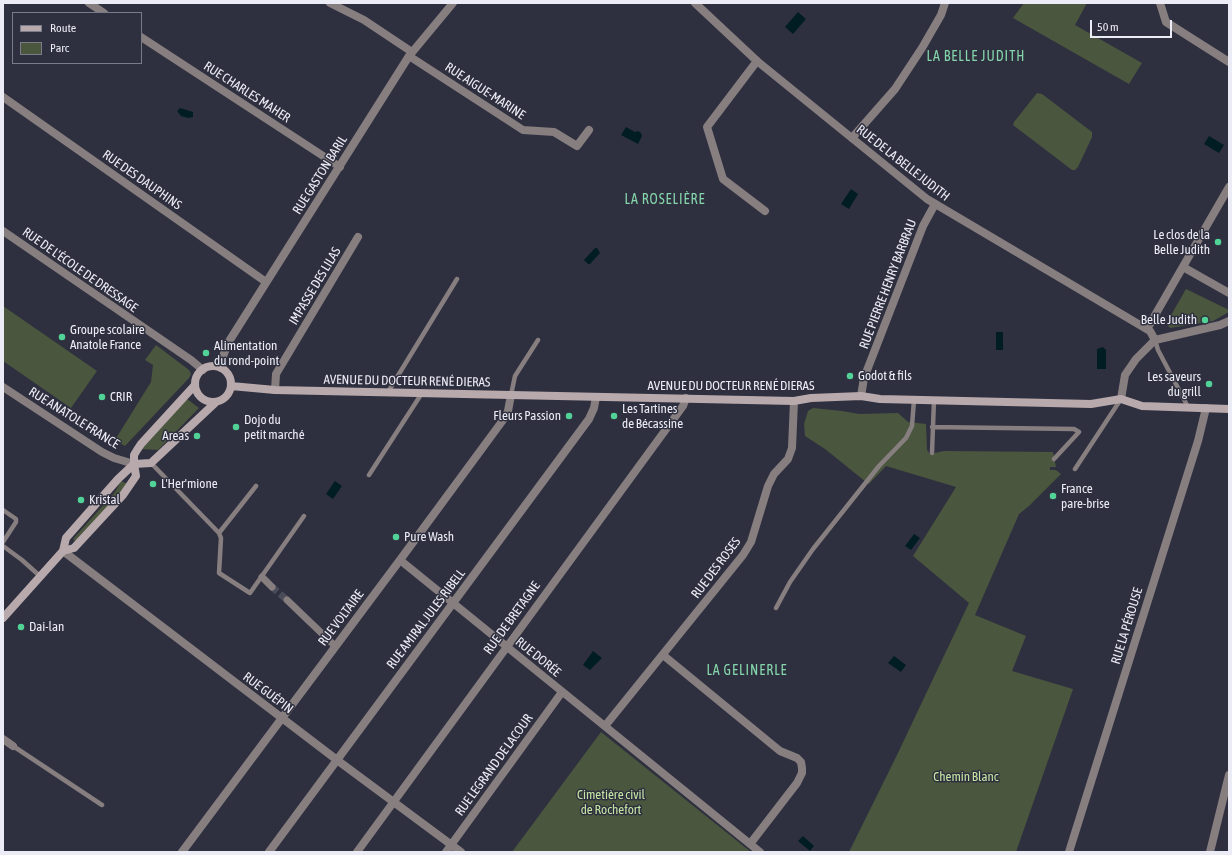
<!DOCTYPE html>
<meta charset="utf-8">
<style>
body{margin:0}
#map{position:relative;width:1232px;height:855px;overflow:hidden;background:#2f303f;font-family:"Asap Condensed",sans-serif}
canvas{display:block}
.frame{position:absolute;inset:0;border:4px solid #ebecf5;pointer-events:none}
.legend{position:absolute;left:12px;top:12px;width:130px;height:52px;box-sizing:border-box;background:#2f303f;border:1px solid #7a7b88;margin:0;padding:5px 7px;list-style:none;font-size:12px;color:#ebecf5}
.legend li{display:flex;align-items:center;gap:8px;height:20px}
.legend b{width:20px;border:1px solid #7a7b88}
.scale{position:absolute;left:1090px;top:20px;width:82px;height:18px;box-sizing:border-box;border:2px solid #ebecf5;border-top:0;padding-left:5px;font-size:12px;line-height:14px;white-space:nowrap;color:#ebecf5;-webkit-text-stroke:3px #2f303f;paint-order:stroke}
</style>
<div id="map">
<canvas width="1232" height="855"></canvas>
<div class="frame"></div>
<ul class="legend">
<li><b style="height:5px;background:#b8a9ac"></b>Route</li>
<li><b style="height:11px;background:#4a563e"></b>Parc</li>
</ul>
<div class="scale">50 m</div>
</div>
<script>
const c = document.querySelector('canvas').getContext('2d');
c.lineJoin = 'round';
function fillPath(path, color) { c.fillStyle = color; c.fill(path, 'evenodd'); }
const shape = rows => new Path2D(rows.map(r => 'M' + r).join(''));
function trace(path, color, width, dash) { c.strokeStyle = color; c.lineWidth = width; c.lineCap = dash ? 'butt' : 'round'; c.setLineDash(dash || []); c.stroke(path); }
function label(font, color, halo, rows, align = 'center') {
  c.font = font + ' "Asap Condensed",sans-serif'; c.lineWidth = 3; c.setLineDash([]); c.textBaseline = 'middle'; c.strokeStyle = halo; c.fillStyle = color; for (const [text, x, y, turn = 0] of rows) {
    c.save(); c.translate(x, y); c.rotate((+turn || 0) * Math.PI / 180); c.textAlign = isNaN(turn) ? turn : align; if (halo) c.strokeText(text, 0, 0); c.fillText(text, 0, 0); c.restore();
  }
}
const green = shape([
 [1024,3,1087,3,1075,25,1142,63,1129,84,1013,18],
 [1037,93,1042,94,1092,132,1092,137,1078,167,1075,170,1072,170,1013,125,1014,122],
 [1186,289,1229,310,1229,312,1213,321,1170,328,1166,324],
 [3,306,97,371,71,408,3,361],
 [156,345,189,370,191,374,189,378,125,446,115,440,151,382,153,365,145,360],
 [187,399,199,408,158,450,141,449],
 [813,408,842,411,859,414,898,413,908,422,926,424,927,450,930,454,944,451,1053,452,1056,467,1050,467,1050,470,1056,470,1061,474,1029,506,1019,514,975,615,1026,636,1012,671,1073,689,1016,852,849,852,897,755,969,603,913,556,956,487,886,466,869,484,866,482,825,449,805,436,804,424,808,411],
 [121,481,128,484,121,493,76,542,73,539,115,492],
 [601,732,751,852,512,852]
]);
const water = shape([
 [798,12,806,19,793,34,785,27],
 [180,108,193,112,193,117,188,118,181,116,177,111],
 [626,127,635,132,638,131,641,133,642,136,638,144,621,135],
 [1209,136,1224,145,1219,153,1204,144],
 [851,189,858,194,849,209,841,204],
 [595,248,597,248,600,253,590,264,588,264,584,260],
 [996,332,1003,332,1003,350,996,350],
 [1103,347,1106,350,1106,369,1097,369,1097,349],
 [335,481,342,486,333,499,326,494],
 [914,534,920,538,911,550,905,546],
 [593,651,602,658,590,670,583,665],
 [894,656,906,665,901,672,888,663],
 [803,836,814,846,810,851,798,841]
]);
const pedestrianTunnel = shape([
 [272,587,287,600]
]);
const service = shape([
 [1155,340,1158,350,1188,407],
 [388,392,457,279],
 [511,395,515,376,538,340],
 [932,427,1074,429,1079,432,1054,459],
 [932,453,934,400],
 [151,463,219,533,221,538,219,573,250,593,304,516],
 [1075,469,1121,399],
 [369,475,422,393],
 [3,510,16,519,16,522,3,542],
 [219,533,256,486],
 [3,546,22,560,41,577],
 [776,608,790,582,813,549,879,466,906,438,912,426,914,400],
 [13,746,102,805]
]);
const pedestrian = shape([
 [262,577,272,587],
 [287,600,335,646]
]);
const minor = shape([
 [89,3,104,13],
 [330,3,364,20,412,52],
 [1160,3,1166,22,1229,62],
 [141,37,340,167],
 [409,56,523,130,554,132,577,146,589,130],
 [757,61,707,127,723,179,765,211],
 [3,97,266,282],
 [852,138,895,89,922,48,941,15,945,3],
 [3,231,191,360,203,370],
 [1183,267,1229,293],
 [1147,329,1229,187],
 [1155,340,1220,325,1229,321],
 [221,368,222,359,228,343,409,56,453,3],
 [3,387,102,452,114,458,134,464],
 [275,390,276,374,358,237],
 [861,396,864,378,923,226,935,204],
 [63,551,337,760,461,852],
 [400,560,760,852],
 [663,655,780,751,797,758,801,762,802,768,802,773,797,783,750,844],
 [605,726,743,555,751,542,768,486,774,474,788,459,792,448,794,401],
 [3,739,13,746],
 [182,852,400,560,506,416,508,411,511,395],
 [269,852,589,419,594,408,596,397],
 [357,852,683,406,686,398],
 [446,852,562,692],
 [1069,852,1198,441,1206,408]
]);
const tertiary = shape([
 [695,3,757,61,927,199,1150,331,1155,340,1136,359,1125,375,1121,399],
 [1210,852,1229,775]
]);
const secondary = shape([
 '195 384a18 18 0 1 1 36 0a18 18 0 1 1-36 0Z',
 [231,386,275,390,794,401,811,398,861,396,880,399,1091,404,1121,399,1142,406,1229,409],
 [63,551,74,548,123,495,136,476,134,464,134,455,137,450,141,444,195,385],
 [3,618,63,551,66,538,118,479,134,464,151,463,216,402]
]);
const markers = [
 [1218,242,4,"#51d397"],
 [1205,320,4,"#51d397"],
 [62,337,4,"#51d397"],
 [206,353,4,"#51d397"],
 [850,376,4,"#51d397"],
 [1209,384,4,"#51d397"],
 [102,397,4,"#51d397"],
 [569,416,4,"#51d397"],
 [614,416,4,"#51d397"],
 [236,427,4,"#51d397"],
 [197,436,4,"#51d397"],
 [153,484,4,"#51d397"],
 [1053,496,4,"#51d397"],
 [81,500,4,"#51d397"],
 [396,537,4,"#51d397"],
 [21,627,4,"#51d397"]
];
const streetNames = [
 ["RUE AIGUE-MARINE",485,91,33],
 ["RUE CHARLES MAHER",247,92,33],
 ["RUE DE LA BELLE JUDITH",903,163,38],
 ["RUE GASTON BARIL",320,175,-58],
 ["RUE DES DAUPHINS",142,180,35],
 ["RUE DE L'ÉCOLE DE DRESSAGE",80,270,35],
 ["RUE PIERRE HENRY BARBRAU",888,284,-69],
 ["IMPASSE DES LILAS",315,286,-59],
 ["AVENUE DU DOCTEUR RENÉ DIERAS",407,381,1],
 ["AVENUE DU DOCTEUR RENÉ DIERAS",731,386],
 ["RUE ANATOLE FRANCE",74,418,32],
 ["RUE DES ROSES",716,568,-53],
 ["RUE VOLTAIRE",341,618,-53],
 ["RUE DE BRETAGNE",512,618,-54],
 ["RUE AMIRAL JULES RIBELL",426,619,-53],
 ["RUE LA PÉROUSE",1127,626,-73],
 ["RUE DORÉE",538,657,39],
 ["RUE GUÉPIN",268,693,37],
 ["RUE LEGRAND DE LACOUR",494,765,-54]
];
const poiNames = [
 ["Le clos de la",1210,235,"right"],
 ["Belle Judith",1210,250,"right"],
 ["Belle Judith",1197,320,"right"],
 ["Groupe scolaire",70,330],
 ["Anatole France",70,345],
 ["Alimentation",214,346],
 ["du rond-point",214,361],
 ["Godot & fils",858,376],
 ["Les saveurs",1201,377,"right"],
 ["du grill",1201,392,"right"],
 ["CRIR",110,397],
 ["Les Tartines",622,409],
 ["de Bécassine",622,424],
 ["Fleurs Passion",561,416,"right"],
 ["Dojo du",244,420],
 ["petit marché",244,435],
 ["Areas",189,436,"right"],
 ["L'Her'mione",161,484],
 ["France",1061,489],
 ["pare-brise",1061,504],
 ["Kristal",89,500],
 ["Pure Wash",404,537],
 ["Dai-lan",29,627]
];
const parkNames = [
 ["Chemin Blanc",966,777],
 ["Cimetière civil",611,795],
 ["de Rochefort",611,810]
];
const neighbourhoodNames = [
 ["LA BELLE JUDITH",976,57],
 ["LA ROSELIÈRE",665,200],
 ["LA GELINERLE",747,671]
];
fillPath(green, '#4a563e');
fillPath(water, '#001d24');
trace(pedestrianTunnel, '#4b4c5a', 7, [7, 3.5]);
trace(service, '#877e80', 4.5);
trace(pedestrian, '#877e80', 7);
trace(minor, '#877e80', 8);
trace(tertiary, '#877e80', 8);
trace(secondary, '#b8a9ac', 8);
for (const [x, y, r, color] of markers) { const dot = new Path2D(); dot.arc(x, y, r, 0, 2 * Math.PI); c.fillStyle = color; c.fill(dot); trace(dot, '#2f303f', 1.5); }
label('13px', '#ebecf5', '#2f303f', streetNames);
label('13px', '#ebecf5', '#2f303f', poiNames, 'left');
label('13px', '#c5e6a3', '#2f303f', parkNames);
c.letterSpacing = '1px';
label('14px', '#84d5ab', '#2f303f', neighbourhoodNames);
c.letterSpacing = '0px';
</script>
